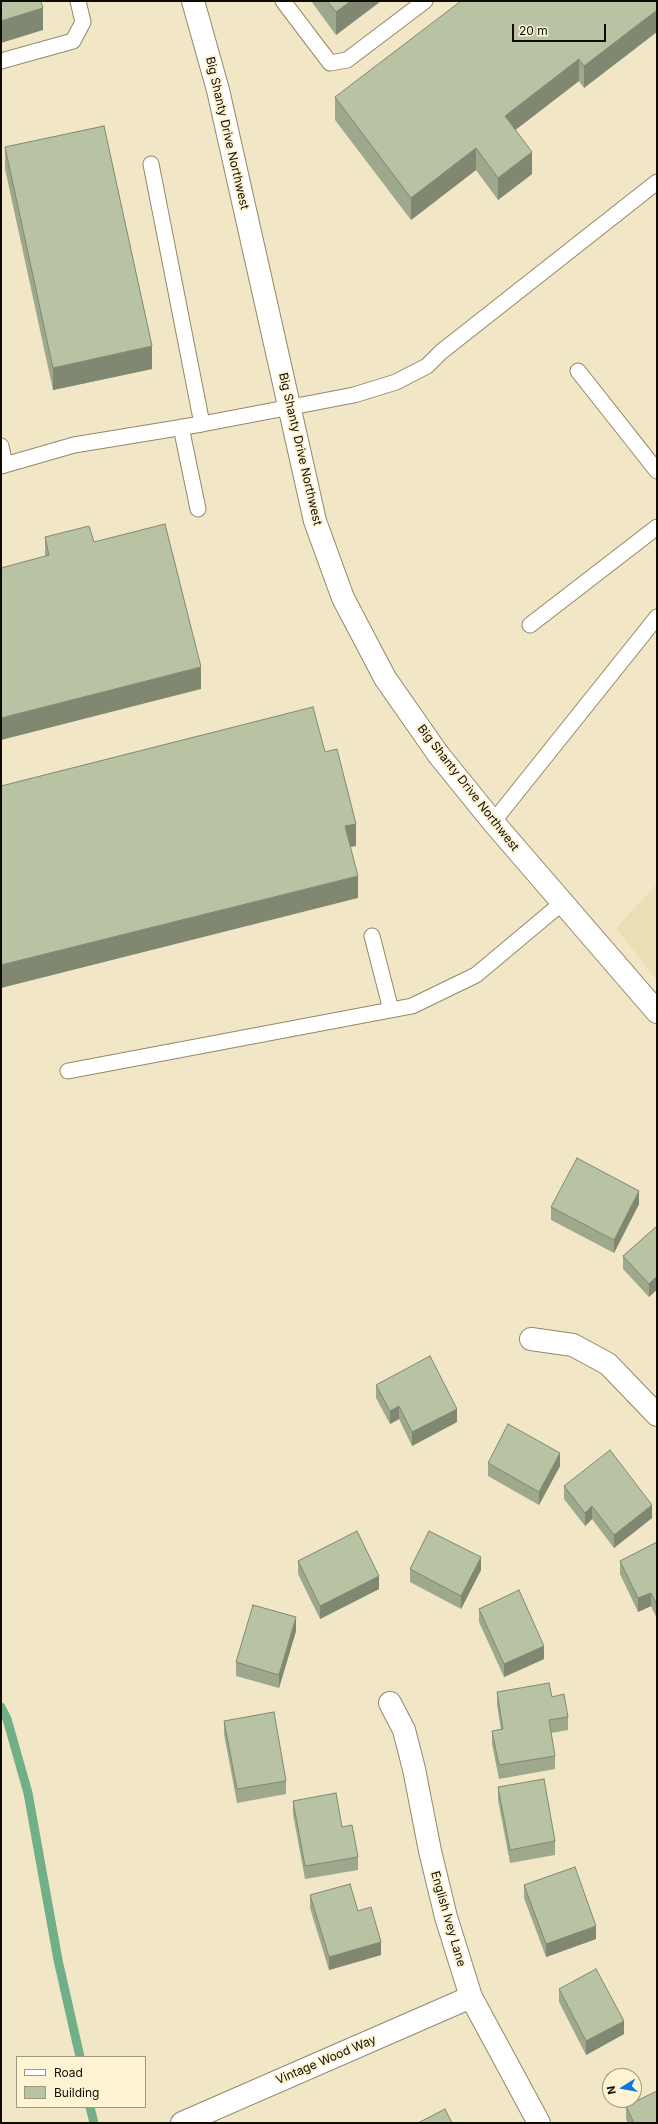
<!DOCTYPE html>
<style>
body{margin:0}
#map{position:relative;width:658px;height:2124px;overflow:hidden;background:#f1e6c5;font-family:Inter,sans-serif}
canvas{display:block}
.frame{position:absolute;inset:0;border:2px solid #100c03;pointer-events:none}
.legend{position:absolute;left:16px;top:2056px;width:130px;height:52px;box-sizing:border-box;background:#fef3d2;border:1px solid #9f977f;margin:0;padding:5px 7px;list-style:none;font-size:12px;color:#100c03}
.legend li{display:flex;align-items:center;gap:8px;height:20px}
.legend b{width:20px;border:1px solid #9f977f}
.north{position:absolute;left:602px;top:2068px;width:40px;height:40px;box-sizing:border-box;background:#fef3d2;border:1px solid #9f977f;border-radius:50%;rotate:259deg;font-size:11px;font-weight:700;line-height:16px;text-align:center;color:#100c03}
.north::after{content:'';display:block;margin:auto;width:14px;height:18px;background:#0c7ae1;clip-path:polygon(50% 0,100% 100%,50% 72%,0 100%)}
.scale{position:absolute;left:512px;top:24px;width:94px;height:18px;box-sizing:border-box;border:2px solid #100c03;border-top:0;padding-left:5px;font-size:12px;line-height:14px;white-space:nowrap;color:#100c03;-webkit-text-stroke:3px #fef3d2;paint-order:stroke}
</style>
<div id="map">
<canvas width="658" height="2124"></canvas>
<div class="frame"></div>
<ul class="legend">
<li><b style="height:5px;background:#fff"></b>Road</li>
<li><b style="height:11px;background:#b7c3a3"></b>Building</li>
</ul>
<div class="north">N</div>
<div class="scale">20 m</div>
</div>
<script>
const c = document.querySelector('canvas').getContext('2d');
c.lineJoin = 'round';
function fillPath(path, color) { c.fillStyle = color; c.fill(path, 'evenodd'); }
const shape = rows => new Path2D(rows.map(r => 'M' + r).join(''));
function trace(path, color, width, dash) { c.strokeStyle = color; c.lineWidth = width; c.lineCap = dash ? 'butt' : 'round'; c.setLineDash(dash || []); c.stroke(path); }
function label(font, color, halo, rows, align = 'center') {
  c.font = font + ' Inter,sans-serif'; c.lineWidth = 4; c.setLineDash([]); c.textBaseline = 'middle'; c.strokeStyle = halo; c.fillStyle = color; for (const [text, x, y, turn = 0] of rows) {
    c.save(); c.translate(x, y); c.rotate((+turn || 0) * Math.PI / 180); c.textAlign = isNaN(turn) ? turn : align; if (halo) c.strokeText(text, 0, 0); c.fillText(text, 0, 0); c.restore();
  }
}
const built = shape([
 [657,884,657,980,616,928]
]);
const stream = shape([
 [1,1707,7,1719,28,1793,58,1960,80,2057],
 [90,2107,94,2123]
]);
const service = shape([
 [283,1,330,63,347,60,425,1],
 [1,61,73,41,83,22,78,1],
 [151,164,202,424],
 [578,371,657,471],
 [181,427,198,509],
 [1,446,5,465],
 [1,466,74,445,202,424,354,395,396,382,427,366,441,352,657,182],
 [530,625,657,527],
 [493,822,657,617],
 [372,936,391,1010],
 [68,1071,412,1006,476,975,562,903]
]);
const minor = shape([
 [531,1339,573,1345,608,1364,657,1415],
 [390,1703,404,1730,414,1769,430,1851,446,1917,471,1997,539,2123],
 [182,2123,471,1997]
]);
const tertiary = shape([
 [193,1,218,90,315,521,343,598,385,678,438,754,493,822,657,1012]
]);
const wall = shape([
 [311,1,381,1,336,35],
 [657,1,584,88,579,81,515,130,532,174,498,200,476,170,411,220,335,120,335,97],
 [5,147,152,369,53,390,5,169],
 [45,537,94,542,201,689,45,556],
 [639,1204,614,1253,551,1220,551,1207],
 [657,1226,657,1290,649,1297,623,1269,623,1256],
 [376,1385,457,1422,412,1446,399,1419,390,1424,376,1398],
 [488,1463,560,1466,539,1505,488,1476],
 [564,1486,652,1518,614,1548,592,1519,585,1526,564,1499],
 [657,1542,657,1619,651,1606,638,1612,620,1574,620,1561],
 [298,1561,379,1589,320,1619,298,1574],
 [410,1569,481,1570,461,1609,410,1582],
 [479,1609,544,1659,504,1677,479,1622],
 [296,1631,279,1688,236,1676,236,1662],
 [497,1692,552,1697,568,1717,568,1730,551,1733,555,1756,555,1769,499,1779,492,1744,492,1731,501,1730,497,1705],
 [224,1721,286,1781,286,1794,237,1803,224,1734],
 [498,1787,555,1841,555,1855,510,1863,498,1800],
 [293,1801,342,1827,358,1857,358,1870,305,1879,293,1814],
 [524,1885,596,1939,546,1957,524,1898],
 [310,1895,358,1911,381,1955,329,1970,310,1908],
 [559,1989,624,2034,586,2055,559,2002],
 [626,2106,657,2123,628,2123,626,2119]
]);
const shadedWall = shape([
 [351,1,381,1,336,35,336,12],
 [43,8,43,30,1,43,1,21],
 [657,10,657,32,584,88,584,66],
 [579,59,579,81,505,138,505,116],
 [476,148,476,170,411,220,411,198],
 [532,152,532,174,498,200,498,178],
 [152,346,152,369,53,390,53,368],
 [201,667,201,689,1,740,1,718],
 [356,824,356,846,345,848,345,826],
 [358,876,358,898,1,988,1,965],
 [639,1191,639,1204,614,1253,614,1240],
 [657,1276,657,1289,649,1297,649,1284],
 [399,1406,399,1419,390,1424,390,1411],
 [457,1409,457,1422,412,1446,412,1432],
 [560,1453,560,1466,539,1505,539,1492],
 [652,1505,652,1518,614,1548,614,1535],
 [592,1506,592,1519,585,1526,585,1513],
 [481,1557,481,1570,461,1609,461,1596],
 [379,1576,379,1589,320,1619,320,1606],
 [651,1593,651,1606,638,1612,638,1598],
 [296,1617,296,1631,279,1688,279,1675],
 [544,1646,544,1659,504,1677,504,1664],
 [596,1926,596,1939,546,1957,546,1944],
 [381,1942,381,1955,329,1970,329,1957],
 [624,2021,624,2034,586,2055,586,2041]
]);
const building = shape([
 [1,1,41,1,43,8,1,21,1,1],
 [327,1,351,1,336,12,327,1],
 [461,1,657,1,657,10,584,66,579,59,505,116,532,152,498,178,476,148,411,198,335,97,461,1],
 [104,126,152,346,53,368,5,147,104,126],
 [165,524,201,667,1,718,1,568,49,555,45,537,89,526,94,542,165,524],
 [313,707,325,752,337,749,356,824,345,826,358,876,1,965,1,786,313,707],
 [577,1158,639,1191,614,1240,551,1207,577,1158],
 [657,1226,657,1276,649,1284,623,1256,657,1226],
 [430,1356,457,1409,412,1432,399,1406,390,1411,376,1385,430,1356],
 [508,1424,560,1453,539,1492,488,1463,508,1424],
 [610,1450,652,1505,614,1535,592,1506,585,1513,564,1486,610,1450],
 [357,1531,379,1576,320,1606,298,1561,357,1531],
 [429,1531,481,1557,461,1596,410,1569,429,1531],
 [657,1542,657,1605,651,1593,638,1598,620,1561,657,1542],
 [519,1590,544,1646,504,1664,479,1609,519,1590],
 [253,1605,296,1617,279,1675,236,1662,253,1605],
 [549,1683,552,1697,564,1694,568,1717,549,1720,555,1756,499,1765,492,1731,503,1729,497,1692,549,1683],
 [274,1712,286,1781,237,1789,224,1721,274,1712],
 [544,1779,555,1841,510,1850,498,1787,544,1779],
 [336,1793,342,1827,352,1825,358,1857,305,1866,293,1801,336,1793],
 [575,1867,596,1926,546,1944,524,1885,575,1867],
 [350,1884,358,1911,371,1907,381,1942,329,1957,310,1895,350,1884],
 [596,1969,624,2021,586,2041,559,1989,596,1969],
 [657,2091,657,2123,634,2123,626,2106,657,2091],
 [445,2109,452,2123,418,2123,445,2109]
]);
const streetNames = [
 ["Big Shanty Drive Northwest",227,133,77],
 ["Big Shanty Drive Northwest",300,449,77],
 ["Big Shanty Drive Northwest",468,788,52],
 ["English Ivey Lane",448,1919,74],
 ["Vintage Wood Way",326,2060,-23]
];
fillPath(built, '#ebdeb5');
trace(stream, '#70af88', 9);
trace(service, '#93886a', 17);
trace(minor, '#93886a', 24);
trace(tertiary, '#93886a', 24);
trace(service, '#fff', 15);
trace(minor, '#fff', 22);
trace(tertiary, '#fff', 22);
fillPath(wall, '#9da88c');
fillPath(shadedWall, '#808872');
fillPath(building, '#b7c3a3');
trace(building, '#808872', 1);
label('12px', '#100c03', '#fef3d2', streetNames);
</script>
